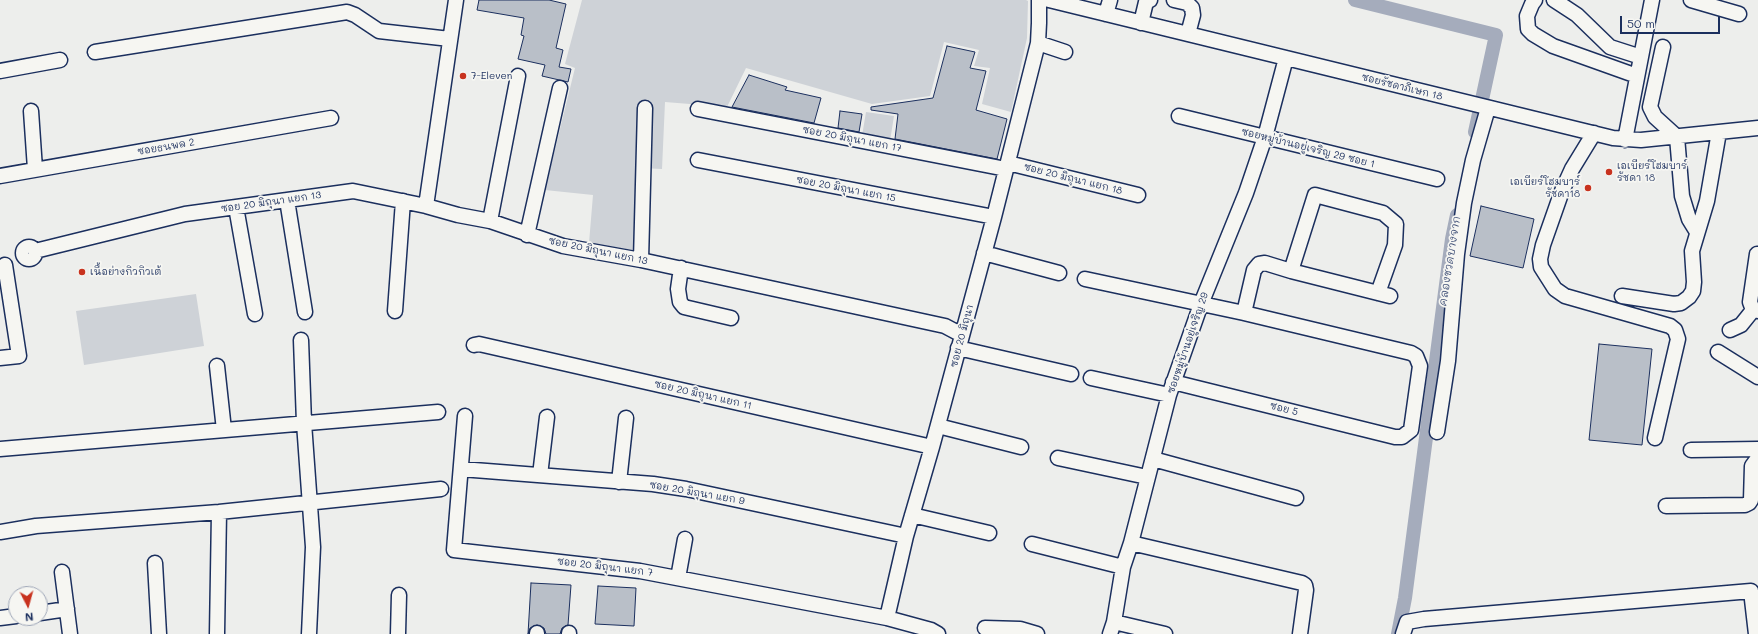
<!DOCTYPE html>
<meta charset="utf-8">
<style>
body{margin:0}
#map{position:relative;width:1758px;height:634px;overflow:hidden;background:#edeeec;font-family:Mali,sans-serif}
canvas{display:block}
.north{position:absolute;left:8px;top:586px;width:40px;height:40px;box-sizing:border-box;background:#f6f6f2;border:1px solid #9ea6b7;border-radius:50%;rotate:174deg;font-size:11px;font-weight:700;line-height:16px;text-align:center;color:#1b2f5e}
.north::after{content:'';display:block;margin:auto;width:14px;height:18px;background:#c8321e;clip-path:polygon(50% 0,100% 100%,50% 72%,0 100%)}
.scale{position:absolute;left:1620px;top:16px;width:100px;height:18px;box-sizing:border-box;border:2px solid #1b2f5e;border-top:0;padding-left:5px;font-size:12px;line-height:14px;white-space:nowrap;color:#1b2f5e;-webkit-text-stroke:3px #f6f6f2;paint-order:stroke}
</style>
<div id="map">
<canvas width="1758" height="634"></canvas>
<div class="north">N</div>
<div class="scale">50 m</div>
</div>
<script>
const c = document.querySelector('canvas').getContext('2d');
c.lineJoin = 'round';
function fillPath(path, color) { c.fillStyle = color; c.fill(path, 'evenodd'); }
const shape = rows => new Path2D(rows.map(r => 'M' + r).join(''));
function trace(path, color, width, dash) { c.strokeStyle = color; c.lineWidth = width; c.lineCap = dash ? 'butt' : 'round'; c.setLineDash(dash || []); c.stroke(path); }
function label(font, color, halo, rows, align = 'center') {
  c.font = font + ' Mali,"Playpen Sans Thai",sans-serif'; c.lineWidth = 3.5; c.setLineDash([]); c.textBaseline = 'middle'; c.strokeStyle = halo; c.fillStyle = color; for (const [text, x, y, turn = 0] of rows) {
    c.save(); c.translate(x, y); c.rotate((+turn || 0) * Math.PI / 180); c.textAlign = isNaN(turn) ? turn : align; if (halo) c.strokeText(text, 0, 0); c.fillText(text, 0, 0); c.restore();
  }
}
const green = shape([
 [582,0,1026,0,1028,1,1027,38,1011,112,982,104,990,68,974,66,979,50,944,42,930,96,872,104,746,68,727,107,665,102,662,169,640,168,633,250,589,243,593,195,545,190,575,68,565,64],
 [866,112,894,116,890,141,862,136],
 [196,294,204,346,84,365,76,311]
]);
const canal = shape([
 [1355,0,1496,35,1475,132],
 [1398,634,1405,598,1452,239,1457,215]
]);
const building = shape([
 [479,0,549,0,566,4,556,48,563,50,559,67,571,69,568,82,542,76,545,65,518,59,524,36,521,35,524,18,477,10,479,0],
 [947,46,975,52,970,68,986,71,976,110,1007,119,997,159,895,139,898,114,871,110,871,107,933,98,947,46],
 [749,75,787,87,785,90,821,98,814,123,732,107,749,75],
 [840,111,862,114,859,132,838,128,840,111],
 [1481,206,1534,219,1523,268,1470,256,1481,206],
 [1599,344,1652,349,1642,445,1589,440,1599,344],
 [531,583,571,585,568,625,562,628,560,634,546,634,544,628,537,625,530,628,528,634,531,583],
 [598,586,636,588,634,626,595,624,598,586]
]);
const minor = shape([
 [1049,0,1613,138,1641,140,1758,128],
 [1174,0,1187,3,1192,8,1193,15,1188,34],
 [1535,0,1532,4,1527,16,1528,29,1533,34,1553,46,1637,76],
 [1554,0,1577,15,1610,47,1641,57],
 [1691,0,1739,14],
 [1106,14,1110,0],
 [1141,23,1146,2,1150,0],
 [1038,43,1065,52],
 [1663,47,1650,107,1655,117,1677,137,1682,196,1689,219,1697,232],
 [95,52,347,12,355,15,379,31,450,39],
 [0,71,60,60],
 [698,109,1006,169],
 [31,111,35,169],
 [1179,116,1437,179],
 [1594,133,1572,169,1562,191,1543,245,1540,259,1541,267,1555,289,1565,296,1670,326,1675,330,1678,339,1655,438],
 [1625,140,1652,0],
 [698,160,994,217],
 [1008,163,1138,195],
 [0,176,331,118],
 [287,200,305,312],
 [426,206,456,0],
 [236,207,255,314],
 [490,221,518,76],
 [527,235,560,88],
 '23 253a6 6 0 1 1 12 0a6 6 0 1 1-12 0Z',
 [35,251,185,214,353,191,426,206,458,215,490,221,563,246,641,260,945,326,962,335],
 [984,253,1059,273],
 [1757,254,1750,302,1753,310,1758,311],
 [641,260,645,108],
 [681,268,678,289,680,302,684,307,731,318],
 [1291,271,1315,195,1383,213,1396,224,1395,245,1378,293],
 [1085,279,1244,313,1411,353,1416,356,1420,366,1411,430,1402,437,1395,437,1173,382],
 [1622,296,1674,304,1681,303,1689,297,1693,291,1694,282,1692,251,1707,201,1719,132],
 [395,311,403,201],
 [1244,313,1254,270,1259,264,1265,263,1291,271,1390,296],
 [1730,330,1741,325,1753,310],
 [301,340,304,423,313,547,309,634],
 [474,345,479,344,932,447],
 [958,348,1071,374],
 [1718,352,1758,377],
 [0,358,19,356,5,265],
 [217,366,224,430],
 [1091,378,1169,395],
 [465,416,454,550,640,571,887,618],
 [938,426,1021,447],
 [1437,432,1448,361,1457,254,1464,203,1473,160,1488,108],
 [0,449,438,412],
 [1691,450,1758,449],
 [1058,458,1147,477],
 [1153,459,1296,498],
 [461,469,653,484,686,489,906,536],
 [540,475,547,417],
 [619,482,626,418],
 [1666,506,1745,505,1749,503,1751,500,1752,466,1758,458],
 [912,515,989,533],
 [0,532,36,526,219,512,441,489],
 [1131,543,1302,583,1305,585,1306,590,1300,634],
 [1032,544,1123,567],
 [155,563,159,634],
 [62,572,70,634],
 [678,578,685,539],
 [40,613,67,609],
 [0,618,16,616],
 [1114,622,1165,634],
 [985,628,1020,629,1037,634],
 [217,634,219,512],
 [398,634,399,595],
 [537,634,537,633],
 [569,634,569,633],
 [938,634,931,630,887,618,906,536,932,447,994,217,1038,43,1039,23,1039,0],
 [1110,634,1114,622,1123,567,1131,543,1169,395,1201,304,1246,193,1265,137,1286,58],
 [1403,634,1407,622,1424,619,1751,591,1756,634]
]);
const markers = [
 [463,76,4,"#c8321e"],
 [1609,172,4,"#c8321e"],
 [1588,188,4,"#c8321e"],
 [82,272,4,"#c8321e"]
];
const poiNames = [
 ["7-Eleven",471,76],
 ["เอเบียร์โฮมบาร์",1617,166],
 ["รัชดา 18",1617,178],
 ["เอเบียร์โฮมบาร์",1580,182,"right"],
 ["รัชดา18",1580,194,"right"],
 ["เนื้อย่างกิวกิวเต้",90,272]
];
const streetNames = [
 ["ซอยรัชดาภิเษก 18",1402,87,14],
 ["ซอย 20 มิถุนา แยก 17",852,139,11],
 ["ซอยธนพล 2",166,147,-10],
 ["ซอยหมู่บ้านอยู่เจริญ 29 ซอย 1",1308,148,14],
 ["ซอย 20 มิถุนา แยก 18",1073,179,14],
 ["ซอย 20 มิถุนา แยก 15",846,189,11],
 ["ซอย 20 มิถุนา แยก 13",271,202,-8],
 ["ซอย 20 มิถุนา แยก 13",598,251,12],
 ["ซอย 20 มิถุนา",962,336,-75],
 ["ซอยหมู่บ้านอยู่เจริญ 29",1188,343,-71],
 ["ซอย 20 มิถุนา แยก 11",703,395,13],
 ["ซอย 5",1284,409,14],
 ["ซอย 20 มิถุนา แยก 9",697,493,10],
 ["ซอย 20 มิถุนา แยก 7",605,567,7]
];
const waterNames = [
 ["คลองชวดบางจาก",1450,261,-81]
];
fillPath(green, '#ced2d7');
trace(canal, '#a5acbc', 14);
fillPath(building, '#b9bfc8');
trace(building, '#1b2f5e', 1);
trace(minor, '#1b2f5e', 17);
trace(minor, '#f6f6f2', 14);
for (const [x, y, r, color] of markers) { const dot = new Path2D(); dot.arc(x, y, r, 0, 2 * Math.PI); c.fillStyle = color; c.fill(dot); trace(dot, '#f6f6f2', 1.5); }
label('10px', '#1b2f5e', '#f6f6f2', poiNames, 'left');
label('10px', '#1b2f5e', '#f6f6f2', streetNames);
label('italic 11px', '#44547a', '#f6f6f2', waterNames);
</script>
